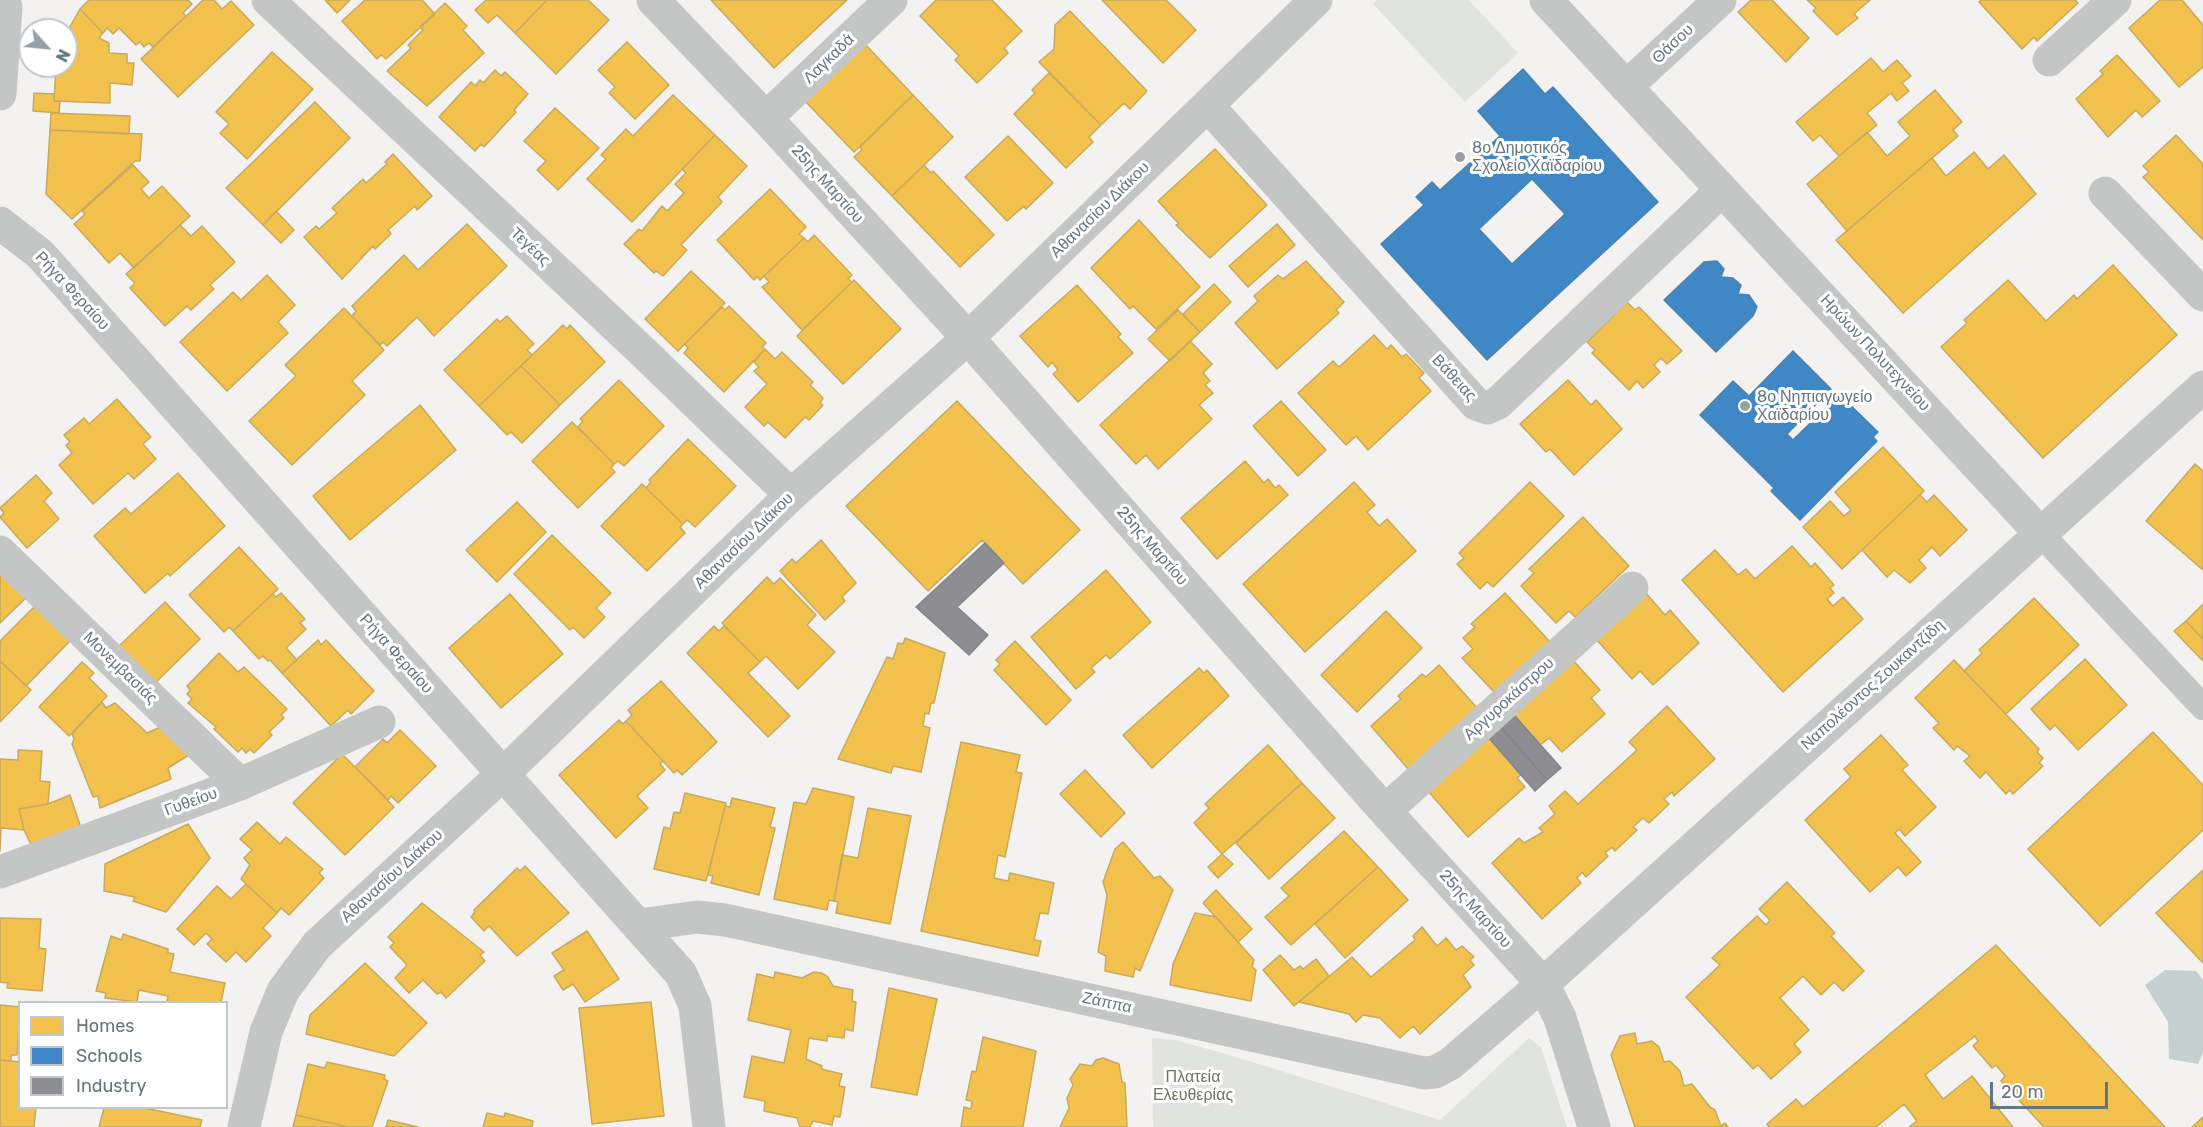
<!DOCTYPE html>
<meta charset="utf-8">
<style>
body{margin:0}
#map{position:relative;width:2203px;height:1127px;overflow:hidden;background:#f3f2f0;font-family:Rubik,sans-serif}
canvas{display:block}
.legend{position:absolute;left:18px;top:1001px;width:210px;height:108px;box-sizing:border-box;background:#fff;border:2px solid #c1c8cc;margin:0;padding:8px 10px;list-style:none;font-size:18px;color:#64767f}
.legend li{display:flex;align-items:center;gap:12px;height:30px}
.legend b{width:30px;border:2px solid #c1c8cc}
.north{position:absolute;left:18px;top:18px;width:60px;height:60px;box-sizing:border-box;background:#fff;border:2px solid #c1c8cc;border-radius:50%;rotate:117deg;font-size:16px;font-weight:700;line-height:24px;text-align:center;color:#64767f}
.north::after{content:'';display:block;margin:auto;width:21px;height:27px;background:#96a1a7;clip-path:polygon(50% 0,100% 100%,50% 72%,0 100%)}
.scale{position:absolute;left:1990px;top:1082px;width:118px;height:27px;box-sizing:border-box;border:3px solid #64767f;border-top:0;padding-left:8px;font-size:18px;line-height:21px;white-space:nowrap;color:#64767f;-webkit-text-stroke:4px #fff;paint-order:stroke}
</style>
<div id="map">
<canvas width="2203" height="1127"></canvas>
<ul class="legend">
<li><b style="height:16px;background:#f2c14e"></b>Homes</li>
<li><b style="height:16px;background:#3f88c5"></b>Schools</li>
<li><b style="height:16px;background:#8d8d92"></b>Industry</li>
</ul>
<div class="north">N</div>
<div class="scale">20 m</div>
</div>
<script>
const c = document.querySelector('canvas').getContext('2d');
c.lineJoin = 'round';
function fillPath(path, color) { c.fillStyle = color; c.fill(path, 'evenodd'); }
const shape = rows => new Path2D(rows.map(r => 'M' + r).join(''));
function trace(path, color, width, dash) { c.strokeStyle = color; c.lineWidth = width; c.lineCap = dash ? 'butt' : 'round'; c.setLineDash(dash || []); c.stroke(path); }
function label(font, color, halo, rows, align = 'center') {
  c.font = font + ' Rubik,sans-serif'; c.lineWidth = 6; c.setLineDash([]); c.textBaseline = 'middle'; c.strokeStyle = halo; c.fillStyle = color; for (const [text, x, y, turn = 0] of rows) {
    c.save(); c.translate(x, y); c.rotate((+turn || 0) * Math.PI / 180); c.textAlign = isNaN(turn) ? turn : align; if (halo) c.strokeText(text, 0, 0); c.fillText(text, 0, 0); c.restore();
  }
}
const green = shape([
 [1377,0,1469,0,1518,53,1465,102,1373,4],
 [1152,1038,1175,1040,1226,1054,1440,1120,1529,1038,1541,1047,1567,1127,1153,1127]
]);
const water = shape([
 [2165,970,2196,971,2203,980,2203,1053,2198,1064,2169,1059,2168,1022,2145,985]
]);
const homes = shape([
 [89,0,188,0,192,4,183,13,186,16,153,47,149,43,144,47,140,42,136,45,119,28,113,34,107,28,103,33,80,9,89,0],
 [203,0,214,0,222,9,231,1,254,25,178,97,141,59,203,0],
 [325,0,350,0,337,13,325,0],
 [365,0,422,0,435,14,386,59,381,55,377,59,342,21,365,0],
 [486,0,547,0,515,33,497,15,488,23,475,10,486,0],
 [547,0,588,0,609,20,556,74,515,33,547,0],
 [711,0,847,0,774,68,711,0],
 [936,0,992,0,1022,31,1004,48,1008,53,977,83,955,60,959,56,920,16,936,0],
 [1102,0,1166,0,1196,30,1163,63,1102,0],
 [1751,0,1772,0,1809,38,1786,62,1738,12,1751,0],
 [1807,0,1870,0,1854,14,1858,18,1837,35,1813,11,1816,8,1807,0],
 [1981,0,2075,0,2078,3,2037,41,2034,37,2022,49,1979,2,1981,0],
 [2160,0,2182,0,2203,25,2203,67,2179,87,2129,28,2160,0],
 [445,3,467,26,463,30,484,53,427,106,387,71,411,48,408,45,423,30,420,27,445,3],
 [80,9,103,33,99,38,109,43,109,53,127,54,127,63,134,63,132,85,110,83,110,103,54,101,56,66,66,66,66,30,57,30,68,30,80,9],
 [1070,11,1147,91,1130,109,1124,103,1101,125,1039,62,1054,49,1055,25,1070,11],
 [627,42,669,85,635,119,609,93,615,87,598,70,627,42],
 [863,42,913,95,854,152,803,99,863,42],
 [272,52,313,89,247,159,220,133,229,124,216,112,272,52],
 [2117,55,2160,101,2142,117,2136,110,2108,137,2076,99,2103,74,2100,71,2117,55],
 [1871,58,1883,72,1897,60,1911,76,1902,83,1909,91,1897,101,1891,93,1867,113,1877,125,1839,156,1820,135,1813,141,1796,122,1871,58],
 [495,70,501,76,505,72,528,94,514,110,516,112,484,147,481,144,475,151,439,117,471,82,475,86,480,80,483,83,495,70],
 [1049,73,1101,125,1089,137,1093,142,1066,168,1014,114,1035,93,1032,90,1049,73],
 [1935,90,1962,122,1953,130,1958,136,1847,231,1807,184,1867,132,1887,156,1910,136,1898,122,1935,90],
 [34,93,54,94,54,101,60,101,59,113,33,111,34,93],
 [673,95,715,135,632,222,587,179,606,159,601,155,626,129,633,136,673,95],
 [913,95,953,137,892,196,854,157,862,150,860,147,913,95],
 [315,102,350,138,263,225,226,188,315,102],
 [555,108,599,148,558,190,537,170,546,161,524,141,555,108],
 [51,113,130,116,129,134,50,130,51,113],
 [50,130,142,134,140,161,135,161,72,219,46,194,50,130],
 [715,135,747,166,718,197,722,202,681,245,687,250,663,276,656,271,654,273,624,244,639,229,642,231,662,206,667,211,684,193,675,184,686,173,682,169,715,135],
 [2176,135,2203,164,2203,240,2143,177,2149,172,2143,166,2176,135],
 [1008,136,1053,183,1026,209,1024,206,1007,221,965,177,1008,136],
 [1215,149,1267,205,1210,258,1176,225,1179,224,1158,201,1215,149],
 [1974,152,1988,169,2004,155,2036,194,1903,313,1836,240,1932,158,1946,176,1974,152],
 [393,154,432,196,417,210,415,206,388,230,391,234,375,249,373,246,342,279,304,237,316,226,319,229,337,213,332,208,363,179,366,183,387,164,385,162,393,154],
 [133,165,149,182,141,189,149,198,162,186,190,216,134,268,120,253,109,263,74,224,85,214,82,211,133,165],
 [924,165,931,173,933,171,994,235,960,267,892,196,924,165],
 [770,189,806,227,799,234,804,238,760,280,757,276,754,280,717,240,770,189],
 [276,211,294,230,281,243,263,225,276,211],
 [1139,220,1200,287,1156,329,1133,306,1130,309,1091,268,1139,220],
 [467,224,507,266,434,336,417,317,387,346,383,342,380,345,352,316,356,311,352,306,404,255,418,270,467,224],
 [1277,224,1295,245,1248,287,1229,266,1277,224],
 [180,225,191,236,202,226,235,262,210,285,214,289,191,310,187,306,165,326,130,288,135,283,126,274,180,225],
 [814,235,852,275,848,279,852,282,802,330,762,287,769,282,764,276,804,238,808,242,814,235],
 [1306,261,1344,302,1336,310,1339,313,1277,369,1235,323,1258,301,1254,296,1278,275,1283,279,1306,261],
 [2113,265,2177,335,2043,458,1941,347,1967,323,1964,320,2008,280,2046,321,2074,295,2077,299,2113,265],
 [691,271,725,303,678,351,645,319,691,271],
 [267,275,295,305,278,322,288,333,227,391,180,342,233,292,241,300,267,275],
 [854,280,901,329,843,384,797,336,854,280],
 [1214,284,1231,302,1200,332,1183,314,1214,284],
 [1077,285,1121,334,1118,337,1133,353,1078,402,1053,374,1058,370,1052,362,1048,367,1020,336,1077,285],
 [1627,302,1635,310,1639,307,1682,351,1667,364,1661,358,1654,365,1660,372,1643,388,1637,381,1629,390,1592,353,1595,350,1587,342,1627,302],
 [729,306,766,343,762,347,765,349,724,392,684,353,688,348,685,344,722,307,725,310,729,306],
 [344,308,384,350,352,381,365,395,292,465,249,421,296,376,285,365,344,308],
 [1178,310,1200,332,1170,361,1148,339,1178,310],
 [507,316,534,344,527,350,532,355,479,406,444,370,497,319,500,322,507,316],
 [563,325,567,329,570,325,605,362,560,405,521,366,563,325],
 [1374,335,1387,349,1391,345,1402,357,1406,354,1424,373,1419,378,1431,391,1368,450,1356,436,1346,445,1298,393,1333,361,1339,367,1374,335],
 [1190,341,1212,364,1203,373,1210,381,1205,385,1213,393,1199,405,1212,419,1158,469,1146,455,1136,464,1100,425,1190,341],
 [765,349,775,359,782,352,813,382,810,385,823,398,820,403,823,405,809,420,805,417,785,438,768,422,764,426,745,407,767,384,754,371,759,367,754,362,765,349],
 [521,366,560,405,522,443,511,432,507,435,479,406,521,366],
 [619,380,664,426,624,466,618,461,614,464,578,427,583,421,580,419,619,380],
 [1568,380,1591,405,1596,400,1622,429,1574,475,1550,449,1546,452,1520,424,1568,380],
 [117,399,151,437,143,444,156,459,134,479,128,473,93,504,59,465,72,453,66,445,70,442,64,435,84,418,89,424,117,399],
 [957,401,1080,530,1023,584,982,540,928,591,846,506,957,401],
 [1281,401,1326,450,1298,476,1253,426,1281,401],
 [420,405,456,450,350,540,313,496,420,405],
 [572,422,614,464,611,468,615,472,578,508,532,461,572,422],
 [688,439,736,486,695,527,687,520,683,524,646,488,651,482,649,480,688,439],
 [1883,447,1924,491,1842,569,1803,527,1830,501,1844,516,1851,510,1835,492,1883,447],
 [1245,461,1264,483,1268,479,1275,488,1279,485,1288,495,1217,559,1181,518,1245,461],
 [2195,464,2203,471,2203,570,2146,521,2195,464],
 [178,473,225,526,170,576,168,573,145,593,94,536,125,508,131,514,178,473],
 [36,475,52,493,44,501,59,519,27,548,0,517,4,513,0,508,36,475],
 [1354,482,1375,505,1367,512,1379,526,1387,519,1416,551,1305,652,1243,584,1354,482],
 [1530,482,1564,516,1493,587,1487,582,1480,589,1457,564,1464,558,1459,553,1530,482],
 [642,484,683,524,680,527,685,533,647,571,601,526,642,484],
 [1920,495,1927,502,1934,495,1967,530,1940,556,1932,547,1919,560,1926,568,1910,583,1894,570,1887,577,1862,550,1920,495],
 [517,502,546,532,497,582,466,550,517,502],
 [1583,517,1629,566,1575,617,1569,611,1556,623,1521,586,1534,573,1529,569,1583,517],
 [552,535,611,593,596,608,605,617,584,638,573,627,570,630,514,574,552,535],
 [821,540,856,583,842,597,845,601,825,620,780,571,792,559,796,563,821,540],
 [1792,546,1811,567,1815,563,1834,585,1830,588,1834,593,1827,599,1833,606,1843,597,1863,619,1783,692,1682,580,1715,550,1738,575,1746,569,1755,579,1792,546],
 [239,547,278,589,233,631,229,627,224,632,189,595,239,547],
 [0,569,28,596,0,623,0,569],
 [1106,570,1151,622,1110,659,1106,655,1091,668,1095,672,1076,689,1031,637,1106,570],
 [767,577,774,584,780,578,816,615,807,625,835,652,798,689,766,656,760,662,722,623,767,577],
 [1645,592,1665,615,1670,610,1699,643,1653,685,1640,671,1632,679,1595,638,1645,592],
 [281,593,305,619,300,623,306,629,286,648,297,660,282,673,270,660,268,661,263,656,259,659,233,631,273,594,276,597,281,593],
 [1505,593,1552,644,1495,693,1462,658,1473,649,1463,638,1475,627,1471,624,1505,593],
 [510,594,563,654,501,708,449,648,510,594],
 [2034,598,2079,645,2006,714,1964,671,1982,653,1979,650,2034,598],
 [165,602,200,639,154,684,118,647,165,602],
 [2203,604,2203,639,2186,621,2203,604],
 [35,606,71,640,26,686,0,661,0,641,35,606],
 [1386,611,1422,648,1357,712,1321,675,1386,611],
 [2186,621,2203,639,2203,661,2174,631,2186,621],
 [714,626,719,631,724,626,760,662,748,673,790,716,768,737,687,653,714,626],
 [905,638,945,653,934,703,931,703,929,714,925,713,923,726,930,728,921,772,893,766,891,773,838,759,887,657,893,659,898,643,903,644,905,638],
 [318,640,321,645,326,640,374,691,351,714,348,710,331,726,282,673,318,640],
 [1015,641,1071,700,1046,725,994,670,1000,664,996,660,1015,641],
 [219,653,238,672,244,667,287,709,281,715,284,718,269,732,272,735,254,753,250,749,246,753,242,748,238,752,214,729,216,727,188,703,192,699,187,694,190,690,187,686,219,653],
 [1571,658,1600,690,1591,698,1605,714,1562,752,1549,738,1540,745,1511,712,1571,658],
 [2085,659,2127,705,2078,750,2055,725,2050,730,2031,709,2085,659],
 [1954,660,2039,749,2037,752,2043,758,2039,763,2043,766,2013,794,2010,790,2006,794,1986,772,1980,778,1964,761,1970,756,1957,746,1954,750,1933,728,1939,723,1915,698,1954,660],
 [0,661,31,690,0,722,0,661],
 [82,662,94,673,89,678,107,696,69,736,39,707,82,662],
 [1439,665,1478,709,1409,770,1371,726,1401,699,1398,696,1422,674,1426,677,1439,665],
 [1199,668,1204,673,1207,670,1229,696,1152,768,1123,735,1199,668],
 [661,681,717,742,682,775,677,770,674,773,626,721,632,715,628,710,661,681],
 [102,702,106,708,115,703,147,733,163,726,189,755,168,768,171,779,100,808,98,796,93,797,72,744,74,739,72,734,102,702],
 [1667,706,1715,759,1674,796,1672,792,1664,799,1669,804,1649,823,1643,818,1633,827,1637,830,1615,851,1612,847,1605,853,1608,856,1586,877,1582,872,1577,878,1581,883,1542,919,1492,863,1519,838,1524,843,1543,832,1539,828,1555,814,1549,806,1565,791,1578,804,1637,750,1629,742,1667,706],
 [619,720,623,724,626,721,663,761,660,764,665,770,637,796,648,808,616,838,559,775,619,720],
 [400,730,436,766,398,803,391,796,388,800,355,767,383,739,387,743,400,730],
 [2153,732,2203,785,2203,830,2100,926,2028,849,2153,732],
 [1881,735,1908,765,1902,770,1936,807,1905,836,1899,829,1895,833,1921,862,1906,876,1898,867,1870,892,1805,820,1851,777,1844,769,1881,735],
 [1489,738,1521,775,1517,778,1525,787,1468,837,1428,791,1489,738],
 [961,742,1020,755,1016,772,1022,773,1005,857,998,855,994,878,1008,881,1010,873,1054,883,1048,914,1040,913,1034,940,1041,941,1038,956,921,931,961,742],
 [1268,745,1302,783,1222,854,1194,823,1209,808,1205,804,1268,745],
 [18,750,42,751,40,781,50,782,48,804,19,809,24,830,1,828,0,851,0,759,18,760,18,750],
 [342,754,394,807,345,855,293,803,342,754],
 [1085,770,1125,813,1101,837,1060,794,1085,770],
 [1302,783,1335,818,1269,879,1236,843,1302,783],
 [813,788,854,797,834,901,829,900,827,910,774,899,794,802,806,804,813,788],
 [685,793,726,803,706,881,654,869,664,827,670,829,674,812,680,813,685,793],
 [70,795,81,828,32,847,24,830,19,809,48,804,70,795],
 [732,798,775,808,770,827,775,828,759,895,711,883,713,876,708,875,725,806,730,807,732,798],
 [868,808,911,816,890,924,836,913,838,902,834,901,842,855,858,858,868,808],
 [257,822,280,844,286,837,323,869,319,873,324,878,289,915,281,908,277,913,241,879,250,865,244,858,252,850,240,839,257,822],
 [188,824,210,858,166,912,133,901,135,897,104,891,105,864,188,824],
 [1344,831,1378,867,1291,945,1265,917,1289,896,1281,888,1344,831],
 [1123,842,1154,878,1160,876,1173,890,1140,971,1135,968,1133,977,1105,971,1106,956,1098,952,1107,895,1103,882,1115,849,1123,842],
 [1222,854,1233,864,1218,878,1208,867,1222,854],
 [525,866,569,913,517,956,489,926,484,931,471,917,475,912,474,910,517,868,520,871,525,866],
 [1378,867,1408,900,1345,958,1315,924,1378,867],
 [2203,870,2203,963,2156,913,2203,870],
 [1787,882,1835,933,1831,936,1864,971,1843,991,1834,982,1821,995,1803,976,1780,998,1809,1030,1794,1044,1801,1052,1771,1079,1758,1065,1753,1069,1686,997,1720,965,1712,958,1757,916,1766,925,1770,920,1759,909,1787,882],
 [246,884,277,913,263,928,271,936,246,962,236,952,226,962,207,944,212,939,206,933,194,945,177,929,217,886,231,899,246,884],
 [1216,890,1252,929,1238,942,1203,903,1216,890],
 [422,903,484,952,480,955,485,961,446,998,441,992,437,994,423,980,409,993,395,978,407,965,390,947,394,943,388,937,422,903],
 [1195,913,1216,917,1254,960,1252,967,1256,970,1251,1001,1170,985,1173,964,1195,913],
 [0,918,41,919,39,948,46,949,42,991,7,988,8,983,0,982,0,918],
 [1422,927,1437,946,1446,938,1456,950,1462,946,1474,957,1470,960,1474,965,1463,975,1471,987,1420,1034,1413,1026,1400,1038,1380,1018,1363,1015,1356,1022,1349,1014,1299,1002,1352,957,1371,977,1415,940,1413,936,1422,927],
 [587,931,619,979,585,1002,573,984,563,990,554,976,564,970,552,953,587,931],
 [123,934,168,949,168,953,174,954,170,972,225,983,221,1002,167,1002,168,996,139,990,137,1002,105,998,106,993,96,991,111,936,122,940,123,934],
 [1996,945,2165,1127,2044,1127,2001,1081,2005,1076,1996,1065,1992,1068,1973,1046,1978,1041,1975,1036,1925,1075,1943,1099,1972,1076,2013,1127,1909,1127,1917,1121,1904,1104,1876,1127,1769,1127,1767,1124,1796,1099,1803,1107,1996,945],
 [1280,955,1294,970,1300,966,1303,969,1316,959,1329,976,1294,1006,1263,970,1280,955],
 [365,963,427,1023,394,1056,306,1034,310,1015,365,963],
 [775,972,802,978,814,972,822,973,828,977,833,986,853,990,852,1001,856,1002,853,1031,845,1029,844,1038,827,1036,827,1041,809,1038,806,1059,822,1066,821,1069,842,1074,839,1086,845,1087,840,1117,834,1116,832,1125,813,1121,810,1127,800,1127,797,1118,764,1111,765,1101,744,1097,752,1056,784,1063,791,1030,748,1020,757,974,774,978,775,972],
 [889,988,937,999,917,1095,871,1087,889,988],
 [651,1002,664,1116,592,1124,579,1008,651,1002],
 [0,1005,20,1007,17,1055,11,1055,11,1061,0,1060,0,1005],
 [1635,1033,1637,1044,1652,1041,1659,1047,1664,1062,1670,1061,1680,1071,1684,1086,1692,1084,1710,1107,1715,1110,1721,1126,1725,1123,1728,1127,1635,1127,1611,1055,1620,1036,1635,1033],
 [983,1037,1036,1051,1023,1127,961,1127,964,1107,971,1109,972,1101,966,1100,972,1071,976,1072,983,1037],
 [1103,1058,1119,1064,1122,1082,1125,1083,1127,1127,1060,1127,1069,1108,1067,1098,1073,1085,1070,1079,1080,1064,1092,1066,1096,1060,1103,1058],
 [0,1060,20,1062,20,1108,36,1108,34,1127,0,1127,0,1060],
 [327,1062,385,1075,384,1079,388,1081,372,1127,347,1127,296,1115,308,1064,325,1068,327,1062],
 [104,1108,145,1108,202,1120,200,1127,99,1127,104,1108],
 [487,1113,504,1117,505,1113,533,1121,532,1127,483,1127,487,1113],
 [296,1115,347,1127,293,1127,296,1115],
 [2203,1117,2203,1127,2192,1127,2203,1117],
 [388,1120,418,1127,386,1127,388,1120]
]);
const schools = shape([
 [1523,69,1545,94,1553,87,1658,202,1487,360,1381,244,1424,205,1416,197,1432,182,1440,190,1500,136,1478,111,1523,69],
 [1532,179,1565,214,1512,264,1479,229,1532,179],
 [1717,261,1724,269,1721,277,1733,278,1741,285,1738,294,1749,295,1757,307,1753,316,1716,352,1664,300,1704,262,1717,261],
 [1793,351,1831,389,1787,434,1793,440,1759,473,1700,415,1733,381,1749,396,1793,351],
 [1835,399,1839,404,1844,399,1878,432,1873,437,1877,441,1800,520,1771,491,1774,488,1759,473,1835,399]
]);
const industry = shape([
 [985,543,1004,563,957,607,988,635,969,655,916,607,985,543],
 [1514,715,1561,768,1547,780,1501,727,1514,715],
 [1501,727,1547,780,1535,791,1489,738,1501,727]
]);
const pedestrian = shape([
 [2040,533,2203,707]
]);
const minor = shape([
 [268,0,642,351,791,495],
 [653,0,766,118,968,338,1385,811,1543,984,1560,1018,1594,1127],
 [1546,0,2040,533],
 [2049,60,2115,0],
 [1626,87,1720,0],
 [0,94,6,7,2,0],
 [1208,106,1476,404,1487,408,1498,403,1722,190],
 [766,118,891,0],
 [2105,193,2203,295],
 [0,223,40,254,681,974,695,1006,709,1127],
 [0,552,240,784],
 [1385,811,1632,588],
 [0,872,240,784,379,722],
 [640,925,697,917,725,920,1424,1073,1435,1072,1450,1064,1543,984,2203,387],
 [244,1127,266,1032,283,991,317,945,502,775,791,495,968,338,1316,0]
]);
const markers = [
 [1460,157,6,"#96a1a7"],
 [1745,406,6,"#96a1a7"]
];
const streetNames = [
 ["Θάσου",1673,44,-43],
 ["Λαγκαδά",829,59,-44],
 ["25ης Μαρτίου",827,184,48],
 ["Αθανασίου Διάκου",1100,210,-44],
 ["Τεγέας",530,247,43],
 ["Ρήγα Φεραίου",72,291,47],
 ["Ηρώων Πολυτεχνείου",1875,353,47],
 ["Βάθειας",1454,378,47],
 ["Αθανασίου Διάκου",744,541,-44],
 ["25ης Μαρτίου",1152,546,49],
 ["Ρήγα Φεραίου",396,654,48],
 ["Μονεμβασιάς",120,668,44],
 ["Ναπολέοντος Σουκαντζίδη",1873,685,-42],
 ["Αργυροκάστρου",1509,699,-42],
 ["Γυθείου",191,802,-20],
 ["Αθανασίου Διάκου",392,876,-42],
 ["25ης Μαρτίου",1475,909,48],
 ["Ζάππα",1107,1003,12]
];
const poiNames = [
 ["8ο Δημοτικός",1472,148],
 ["Σχολείο Χαϊδαρίου",1472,166],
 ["8ο Νηπιαγωγείο",1757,397],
 ["Χαϊδαρίου",1757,415]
];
const parkNames = [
 ["Πλατεία",1193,1077],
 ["Ελευθερίας",1193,1095]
];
fillPath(green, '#e1e4de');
fillPath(water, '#c5d0d0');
fillPath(homes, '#f2c14e');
trace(homes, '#c7aa5d', 1.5);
fillPath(schools, '#3f88c5');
trace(schools, '#4a83b0', 1.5);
fillPath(industry, '#8d8d92');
trace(industry, '#81868c', 1.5);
trace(pedestrian, '#c4c6c6', 26);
trace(minor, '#c4c6c6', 33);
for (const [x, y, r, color] of markers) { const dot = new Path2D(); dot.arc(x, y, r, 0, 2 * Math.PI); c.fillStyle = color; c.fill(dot); trace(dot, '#fff', 2); }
label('16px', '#64767f', '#fff', streetNames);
label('16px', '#64767f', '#fff', poiNames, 'left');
label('16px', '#697762', '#fff', parkNames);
</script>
